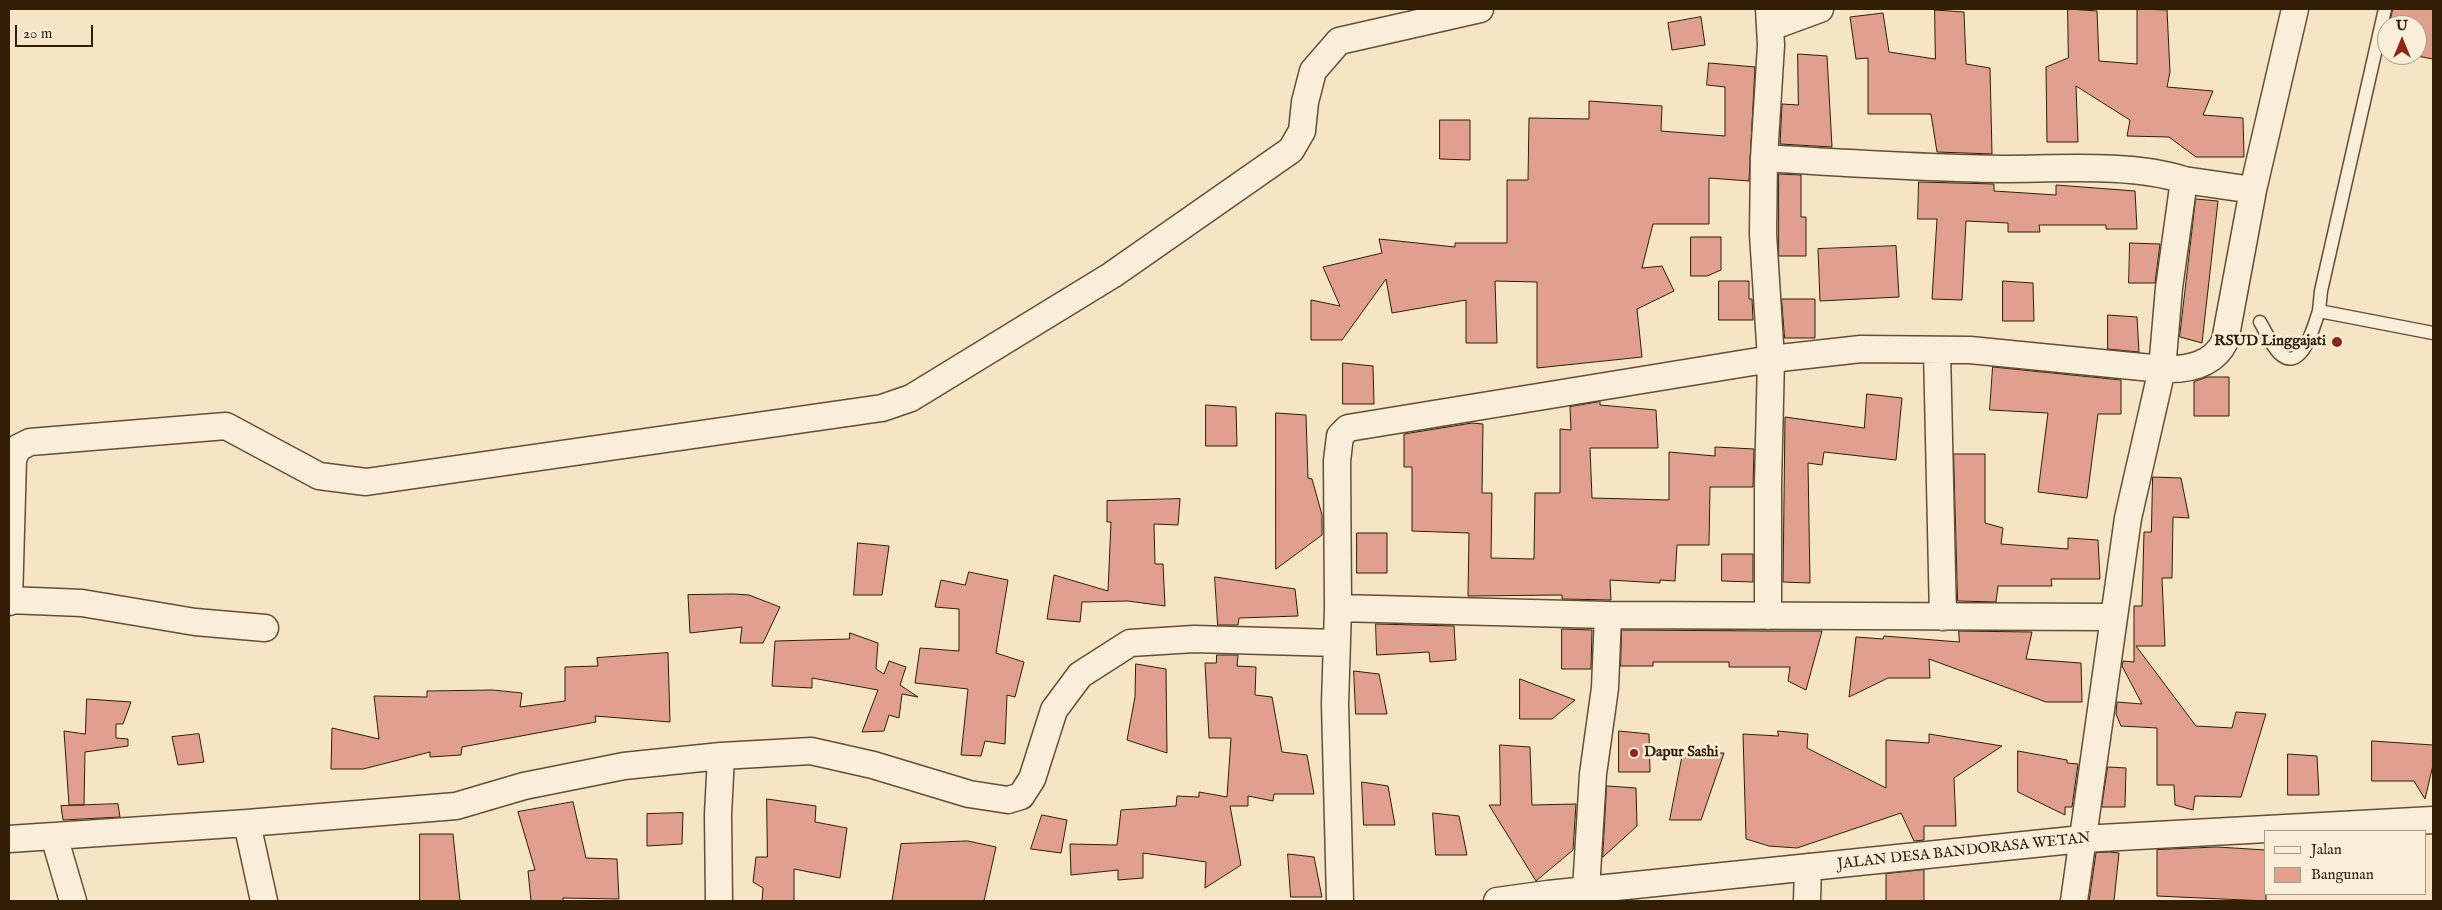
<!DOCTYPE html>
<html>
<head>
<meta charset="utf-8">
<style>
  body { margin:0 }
  #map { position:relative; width:2442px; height:910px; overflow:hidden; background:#f5e5c4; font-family:"IM FELL English",serif }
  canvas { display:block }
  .frame { position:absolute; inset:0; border:10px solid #311e04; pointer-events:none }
  .legend { position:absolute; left:2264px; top:830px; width:162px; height:65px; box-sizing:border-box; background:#f8eed9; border:1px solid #a89b84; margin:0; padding:6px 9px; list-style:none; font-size:15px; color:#311e04 }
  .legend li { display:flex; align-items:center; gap:10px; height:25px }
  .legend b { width:25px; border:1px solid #a89b84 }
  .north { position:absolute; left:2377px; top:15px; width:50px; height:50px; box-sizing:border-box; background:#f8eed9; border:1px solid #a89b84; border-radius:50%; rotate:0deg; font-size:14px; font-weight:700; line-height:20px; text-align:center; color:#311e04 }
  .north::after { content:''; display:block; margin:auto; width:18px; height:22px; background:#8f2418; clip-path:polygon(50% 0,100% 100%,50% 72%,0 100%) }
  .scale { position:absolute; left:15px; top:25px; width:78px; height:22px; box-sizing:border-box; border:2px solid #311e04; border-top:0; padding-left:6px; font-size:15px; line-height:18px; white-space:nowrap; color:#311e04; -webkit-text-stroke:4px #f8eed9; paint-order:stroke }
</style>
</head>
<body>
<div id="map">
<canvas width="2442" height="910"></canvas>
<div class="frame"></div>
<ul class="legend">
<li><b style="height:6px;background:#f8eed9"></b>Jalan</li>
<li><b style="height:14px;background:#e0a08d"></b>Bangunan</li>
</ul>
<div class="north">U</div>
<div class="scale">20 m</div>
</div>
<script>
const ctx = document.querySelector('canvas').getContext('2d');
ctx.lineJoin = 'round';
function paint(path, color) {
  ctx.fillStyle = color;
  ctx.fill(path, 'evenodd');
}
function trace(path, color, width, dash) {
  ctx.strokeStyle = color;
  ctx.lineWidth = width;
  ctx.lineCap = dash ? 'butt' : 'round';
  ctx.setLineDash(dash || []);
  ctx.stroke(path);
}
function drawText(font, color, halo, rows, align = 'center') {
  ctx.font = font + ' "IM FELL English",serif';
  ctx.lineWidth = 5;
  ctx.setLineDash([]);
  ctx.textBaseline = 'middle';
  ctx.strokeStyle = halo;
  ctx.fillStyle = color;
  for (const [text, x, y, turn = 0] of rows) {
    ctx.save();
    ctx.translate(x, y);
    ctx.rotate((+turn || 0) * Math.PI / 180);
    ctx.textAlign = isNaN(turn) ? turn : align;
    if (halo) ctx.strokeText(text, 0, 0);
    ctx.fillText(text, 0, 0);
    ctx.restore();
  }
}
const building = new Path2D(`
  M 2068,9 L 2097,11 L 2099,61 L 2137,64 L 2137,9 L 2167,10 L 2170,72 L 2167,87 L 2213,91 L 2203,115 L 2243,118 L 2244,157 L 2196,157 L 2169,137 L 2127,136 L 2130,120 L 2076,86 L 2078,142 L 2047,142 L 2046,67 L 2068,58 Z
  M 2393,9 L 2433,9 L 2433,59 L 2412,55 L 2417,55 L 2417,25 L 2390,25 Z
  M 1935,10 L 1964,12 L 1966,64 L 1990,68 L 1992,154 L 1937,152 L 1931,114 L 1868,114 L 1868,58 L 1856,59 L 1850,17 L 1883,13 L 1889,52 L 1935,59 Z
  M 1701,17 L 1705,45 L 1672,50 L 1668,23 Z
  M 1798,54 L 1827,56 L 1832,147 L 1780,144 L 1782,104 L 1798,105 Z
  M 1709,63 L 1755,67 L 1749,181 L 1709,178 L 1709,224 L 1653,224 L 1642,268 L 1662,266 L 1674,291 L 1637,309 L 1642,357 L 1537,368 L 1537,282 L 1495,281 L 1497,343 L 1466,343 L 1466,300 L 1392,313 L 1386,279 L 1342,340 L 1311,340 L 1311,300 L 1340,306 L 1323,267 L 1382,253 L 1379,239 L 1455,247 L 1455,243 L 1507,243 L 1507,180 L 1528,180 L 1529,118 L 1589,119 L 1589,101 L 1662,106 L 1661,131 L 1725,136 L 1725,87 L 1707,85 Z
  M 1440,120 L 1470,120 L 1470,160 L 1440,159 Z
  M 1779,174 L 1801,175 L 1801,217 L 1806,217 L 1806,256 L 1779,256 Z
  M 1919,182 L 1994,184 L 1994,191 L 2056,195 L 2056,185 L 2135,191 L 2137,229 L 2106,229 L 2106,225 L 2039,225 L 2040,232 L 2008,232 L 2008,223 L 1966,221 L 1962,300 L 1932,299 L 1937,219 L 1918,219 Z
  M 2196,199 L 2218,201 L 2202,343 L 2180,337 Z
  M 1691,237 L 1721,237 L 1721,270 L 1707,276 L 1691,276 Z
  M 2130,243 L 2160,244 L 2155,283 L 2129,283 Z
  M 1896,246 L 1899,297 L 1820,301 L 1818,249 Z
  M 1719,281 L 1749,281 L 1749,299 L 1752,299 L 1753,320 L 1719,320 Z
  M 2003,281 L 2033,283 L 2034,321 L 2003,321 Z
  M 1782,299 L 1815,299 L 1815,338 L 1785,338 Z
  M 2108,315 L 2137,317 L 2139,352 L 2108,349 Z
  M 1343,363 L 1373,366 L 1374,404 L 1343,404 Z
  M 1993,367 L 2121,380 L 2121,414 L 2098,414 L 2087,498 L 2038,492 L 2048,413 L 1990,410 Z
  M 2208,377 L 2229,377 L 2229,416 L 2194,416 L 2194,382 Z
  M 1867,394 L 1902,398 L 1896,460 L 1824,452 L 1822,465 L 1808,463 L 1810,583 L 1783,582 L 1785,417 L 1864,428 Z
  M 1600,402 L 1600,405 L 1656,410 L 1658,448 L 1590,448 L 1592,498 L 1669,500 L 1669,452 L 1715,456 L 1715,447 L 1754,449 L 1753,487 L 1710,487 L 1709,545 L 1677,545 L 1675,581 L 1660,580 L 1660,583 L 1610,580 L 1611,600 L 1562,599 L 1562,595 L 1468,596 L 1469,533 L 1412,531 L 1412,467 L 1404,467 L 1404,434 L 1472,423 L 1483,424 L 1482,493 L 1492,493 L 1491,558 L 1534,559 L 1535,493 L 1560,493 L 1560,429 L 1571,430 L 1570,407 Z
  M 1206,405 L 1236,407 L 1237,446 L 1206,446 Z
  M 1276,413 L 1306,415 L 1308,478 L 1312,479 L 1322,515 L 1322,535 L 1276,569 Z
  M 1954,454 L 1985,454 L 1985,523 L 2003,528 L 2001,544 L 2068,549 L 2068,538 L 2098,540 L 2100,579 L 2051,579 L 2052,586 L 1998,586 L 1996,602 L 1958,601 Z
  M 2153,477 L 2181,478 L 2189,518 L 2173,517 L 2172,578 L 2162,578 L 2165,646 L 2136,646 L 2196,726 L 2232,728 L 2236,712 L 2266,714 L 2241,797 L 2195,796 L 2193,810 L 2175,805 L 2174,785 L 2157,785 L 2157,728 L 2121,726 L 2116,714 L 2117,702 L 2142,704 L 2122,666 L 2123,661 L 2134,662 L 2134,606 L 2142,606 L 2144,532 L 2151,532 Z
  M 1180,499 L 1178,525 L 1154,524 L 1155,564 L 1163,564 L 1165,606 L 1128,601 L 1082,602 L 1080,622 L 1047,619 L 1054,575 L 1108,591 L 1111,522 L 1107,522 L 1107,501 Z
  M 1357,533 L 1387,533 L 1387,573 L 1357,573 Z
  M 858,543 L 889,546 L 882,595 L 854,595 Z
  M 1722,554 L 1753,554 L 1753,582 L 1722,581 Z
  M 969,572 L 1008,580 L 996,653 L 1024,662 L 1015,697 L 1007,695 L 1005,744 L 985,741 L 981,756 L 961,755 L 968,689 L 915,683 L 920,648 L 959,651 L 959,609 L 935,607 L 941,580 L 965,585 Z
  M 1215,577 L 1295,589 L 1298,616 L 1239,618 L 1238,625 L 1218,625 Z
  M 734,594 L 749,595 L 780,607 L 763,643 L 740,643 L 742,627 L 690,633 L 688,595 Z
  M 1376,624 L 1454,626 L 1456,660 L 1430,662 L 1429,652 L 1377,655 Z
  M 1562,629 L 1592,630 L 1591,669 L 1562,669 Z
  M 1622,630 L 1768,631 L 1822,631 L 1806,690 L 1788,681 L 1790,667 L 1729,667 L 1729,662 L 1653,662 L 1653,666 L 1621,666 Z
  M 1959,631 L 2032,632 L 2026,659 L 2081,663 L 2082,702 L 2046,702 L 1929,659 L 1930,678 L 1888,678 L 1849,697 L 1856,637 L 1883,639 L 1884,636 L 1959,642 Z
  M 850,633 L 878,643 L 876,669 L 884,674 L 889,661 L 906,667 L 900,685 L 918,697 L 902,694 L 899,718 L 889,715 L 884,731 L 862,732 L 878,690 L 812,678 L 812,688 L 772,686 L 775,641 L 849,639 Z
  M 668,653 L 670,722 L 595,716 L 596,722 L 462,747 L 461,755 L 430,757 L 430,752 L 363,769 L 331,769 L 332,728 L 379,739 L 374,696 L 427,697 L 427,691 L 493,690 L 522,693 L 520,707 L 565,701 L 565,667 L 598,666 L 597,658 Z
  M 1217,655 L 1238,655 L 1237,666 L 1256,667 L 1255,695 L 1272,697 L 1282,752 L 1307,755 L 1314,794 L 1274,794 L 1273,801 L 1248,796 L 1248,806 L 1230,806 L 1241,865 L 1205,888 L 1206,862 L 1143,853 L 1143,878 L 1118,880 L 1118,870 L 1071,875 L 1070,844 L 1117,845 L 1121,810 L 1176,806 L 1177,796 L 1199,797 L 1199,792 L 1227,797 L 1231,738 L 1209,738 L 1205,663 L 1216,663 Z
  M 1136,664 L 1166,669 L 1167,753 L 1127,740 L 1135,697 Z
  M 1354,671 L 1379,674 L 1387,714 L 1356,714 Z
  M 1520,679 L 1575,700 L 1552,719 L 1520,719 Z
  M 87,699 L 131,702 L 123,724 L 116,724 L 116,738 L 128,739 L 128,746 L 85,752 L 84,805 L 69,805 L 64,731 L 85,734 Z
  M 1619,731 L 1649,734 L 1650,772 L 1619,772 Z
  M 1778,731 L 1808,734 L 1807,748 L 1886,788 L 1886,740 L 1929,743 L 1929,734 L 2002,746 L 1954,778 L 1956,826 L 1924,826 L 1924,840 L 1914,841 L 1901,813 L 1797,848 L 1769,846 L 1746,839 L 1743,734 L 1778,736 Z
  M 199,734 L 204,762 L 178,765 L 172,737 Z
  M 2372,741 L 2433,745 L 2433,765 L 2425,799 L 2414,781 L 2372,781 Z
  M 1500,745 L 1530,747 L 1532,805 L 1576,804 L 1573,850 L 1536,881 L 1489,805 L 1500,805 Z
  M 2018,751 L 2067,760 L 2067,763 L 2078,764 L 2072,807 L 2065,807 L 2065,815 L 2018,792 Z
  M 1683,753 L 1724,753 L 1701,820 L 1670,820 Z
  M 2288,754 L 2317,756 L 2319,795 L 2288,795 Z
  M 2108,767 L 2126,768 L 2125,807 L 2102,807 Z
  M 1362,782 L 1388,786 L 1395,825 L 1364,825 Z
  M 1607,786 L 1636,788 L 1637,826 L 1603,857 Z
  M 767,799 L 816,806 L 815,822 L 847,828 L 840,878 L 794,869 L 794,901 L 762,901 L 763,888 L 753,882 L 756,857 L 767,857 Z
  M 573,802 L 586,858 L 617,859 L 619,899 L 563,898 L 563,901 L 531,901 L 528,871 L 535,870 L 518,812 Z
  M 118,804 L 120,817 L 63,820 L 61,806 Z
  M 683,813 L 682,844 L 647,846 L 647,814 Z
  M 1433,813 L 1459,816 L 1467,855 L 1436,855 Z
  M 1042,815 L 1067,820 L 1061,853 L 1031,849 Z
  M 420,834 L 453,834 L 460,901 L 420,901 Z
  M 968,841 L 996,847 L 984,901 L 892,901 L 901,844 Z
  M 2217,847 L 2266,850 L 2266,901 L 2157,896 L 2157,850 Z
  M 2110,852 L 2119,853 L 2114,901 L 2089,901 L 2096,853 Z
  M 1288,854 L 1314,857 L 1322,897 L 1291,897 Z
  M 1924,870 L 1924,901 L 1886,901 L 1886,874 Z`);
const lane = new Path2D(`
  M 2385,9 L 2321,291 L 2319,311 L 2433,333
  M 2260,322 C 2266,332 2271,345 2279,353 C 2302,375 2314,325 2319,311`);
const street = new Path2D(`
  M 1771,27 L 1820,9
  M 1764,158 C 1843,163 1923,168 2003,169 C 2059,169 2131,163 2184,180 L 2169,288 L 2162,369 L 2128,518 L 2074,901
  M 2184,180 L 2253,190
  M 1937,350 L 1943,617
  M 9,600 L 82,603 L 195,622 L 265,628
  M 9,602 L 13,459 L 18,448 L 30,442 L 226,426 L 319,476 L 366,482 L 882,408 L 911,398 L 1112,275 L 1291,150 L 1302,131 L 1305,102 L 1313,71 L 1339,41 L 1480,9
  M 1338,608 L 1337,461 L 1340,436 L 1348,428 L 1771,359 L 1861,349 L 1970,350 L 2162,369 C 2187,370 2213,366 2225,341 L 2253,190 L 2295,9
  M 1768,616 L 1768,484 L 1771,359 L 1763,234 L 1764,158 L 1771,45 L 1769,9
  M 9,839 L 54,836
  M 1586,890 L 1593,774 L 1605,688 L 1608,615 L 2113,617
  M 73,901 L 54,836 L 247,823
  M 264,901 L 247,823 L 456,806 L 524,786 L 624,766 L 721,756 L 811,751 L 873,765 L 969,794 L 1008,800 L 1021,796 L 1032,779 L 1054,710 L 1080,675 L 1130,643 L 1194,639 L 1337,643
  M 719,901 L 718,815 L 721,756
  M 1340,901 L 1335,704 L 1338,608 L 1608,615
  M 1497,901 L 1548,894 L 2082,839 L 2433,820
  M 1807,901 L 1808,867`);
const markers = [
  [2337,342,6,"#8f2418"],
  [1634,753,5,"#8f2418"]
];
const poiNames = [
  ["RSUD Linggajati",2326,342],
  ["Dapur Sashi",1644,753,"left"]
];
const streetNames = [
  ["JALAN DESA BANDORASA WETAN",1964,852,-6]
];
paint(building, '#e0a08d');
trace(building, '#311e04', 1);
trace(lane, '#625034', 15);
trace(street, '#625034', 29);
trace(lane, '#f8eed9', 12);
trace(street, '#f8eed9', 26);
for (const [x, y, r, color] of markers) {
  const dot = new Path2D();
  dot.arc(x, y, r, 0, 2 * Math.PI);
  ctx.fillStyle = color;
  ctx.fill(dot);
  trace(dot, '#f8eed9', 2);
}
drawText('bold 15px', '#311e04', '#f8eed9', poiNames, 'right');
drawText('15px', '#311e04', '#f8eed9', streetNames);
</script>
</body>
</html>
